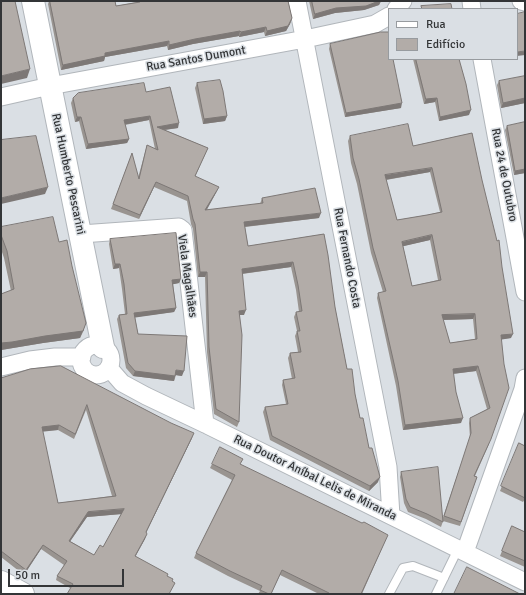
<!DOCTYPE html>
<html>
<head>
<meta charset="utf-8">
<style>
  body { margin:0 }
  #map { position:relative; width:526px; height:595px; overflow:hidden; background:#dadfe4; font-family:Signika,sans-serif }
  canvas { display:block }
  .frame { position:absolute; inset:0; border:2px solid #333537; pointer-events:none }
  .legend { position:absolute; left:388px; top:8px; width:130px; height:52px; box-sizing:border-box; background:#dadfe4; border:1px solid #979b9f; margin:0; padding:5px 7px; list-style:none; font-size:12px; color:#333537 }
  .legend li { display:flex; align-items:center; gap:8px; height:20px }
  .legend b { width:20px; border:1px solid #979b9f }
  .scale { position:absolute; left:8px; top:569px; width:116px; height:18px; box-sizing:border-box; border:2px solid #333537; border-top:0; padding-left:5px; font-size:12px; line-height:14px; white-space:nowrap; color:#333537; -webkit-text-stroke:3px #dadfe4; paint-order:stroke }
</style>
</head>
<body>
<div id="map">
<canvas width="526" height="595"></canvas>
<div class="frame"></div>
<ul class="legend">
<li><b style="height:5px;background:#fff"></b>Rua</li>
<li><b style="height:11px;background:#b2aca8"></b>Edifício</li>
</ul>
<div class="scale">50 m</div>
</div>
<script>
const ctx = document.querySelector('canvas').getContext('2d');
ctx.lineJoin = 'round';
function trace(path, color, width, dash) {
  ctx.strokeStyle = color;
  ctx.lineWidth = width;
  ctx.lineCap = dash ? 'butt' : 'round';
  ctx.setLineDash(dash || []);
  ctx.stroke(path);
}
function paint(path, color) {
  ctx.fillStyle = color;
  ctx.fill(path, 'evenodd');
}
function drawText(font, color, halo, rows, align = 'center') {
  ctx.font = font + ' Signika,sans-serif';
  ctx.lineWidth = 3;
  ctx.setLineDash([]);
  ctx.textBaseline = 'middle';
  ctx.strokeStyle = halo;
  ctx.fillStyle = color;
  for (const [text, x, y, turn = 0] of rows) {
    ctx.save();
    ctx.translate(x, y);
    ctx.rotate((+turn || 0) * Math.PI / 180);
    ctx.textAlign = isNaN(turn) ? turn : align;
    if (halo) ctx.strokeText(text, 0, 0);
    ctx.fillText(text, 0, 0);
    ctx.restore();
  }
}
const lane = new Path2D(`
  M 389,594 L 403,568 L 413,566 L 444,578
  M 436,594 L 458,549`);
const street = new Path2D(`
  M 297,1 L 388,467 L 391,516
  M 471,1 L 472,9
  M 521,1 L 525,2
  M 396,9 L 403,1
  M 482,59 L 525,292
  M 1,97 L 50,86 L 305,39 L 375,24 L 389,16
  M 81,234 L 179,227 L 183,230 L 205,424
  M81 360a15 15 0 1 1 30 0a15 15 0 1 1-30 0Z
  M 1,367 L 30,360 L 55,357 L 82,357
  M 109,368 L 122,383 L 146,396 L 205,424 L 525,582
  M 465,552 L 523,389 L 525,378`);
const secondary = new Path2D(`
  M 33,1 L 103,347
  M 1,582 L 23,594`);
const wall = new Path2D(`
  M 49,1 L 115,1 L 116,6 L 137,2 L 137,1 L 288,1 L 292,18 L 290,24 L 286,31 L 265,36 L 264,32 L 239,37 L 239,36 L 193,44 L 168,50 L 167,46 L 105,57 L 104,61 L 61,70 L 48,4 Z
  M 309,1 L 381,1 L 379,5 L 364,10 L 335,13 L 313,19 Z
  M 330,44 L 389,59 L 401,108 L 345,117 L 329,49 Z
  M 413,59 L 459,59 L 469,115 L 439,121 L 435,102 L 424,104 Z
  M 525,76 L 525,103 L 501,108 L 497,85 L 499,81 Z
  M 197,83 L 227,116 L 225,121 L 203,124 L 195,88 Z
  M 146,92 L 178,128 L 165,130 L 208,148 L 195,177 L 217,191 L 206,210 L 260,204 L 262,198 L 319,218 L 245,227 L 248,246 L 324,234 L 335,307 L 347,369 L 355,394 L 360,418 L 369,448 L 378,482 L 369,491 L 270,440 L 263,412 L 265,407 L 286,404 L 282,385 L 283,380 L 292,379 L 288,358 L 290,353 L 298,352 L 295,336 L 297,331 L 294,317 L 296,312 L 299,312 L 296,290 L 291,267 L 242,274 L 244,315 L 240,315 L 239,422 L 237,427 L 214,414 L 207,352 L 205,277 L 198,277 L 193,229 L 191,224 L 187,201 L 154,187 L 139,219 L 111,209 L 132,153 L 138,178 L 147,145 L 155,149 L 149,120 L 125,125 L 129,139 L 127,143 L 86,149 L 79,121 L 75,122 L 71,103 L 73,98 Z
  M 525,122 L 525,173 L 514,175 L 505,130 L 507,126 Z
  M 472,133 L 511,338 L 501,339 L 489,444 L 475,476 L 477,477 L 460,526 L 443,521 L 441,527 L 426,519 L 408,512 L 404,503 L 400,477 L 401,472 L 442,520 L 470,438 L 469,423 L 470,418 L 487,409 L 476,371 L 453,374 L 461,423 L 403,430 L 396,386 L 377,298 L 378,293 L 383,292 L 371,253 L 357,184 L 351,163 L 348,141 L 350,136 L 413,146 ZM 430,172 L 440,212 L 427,215 L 397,220 L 386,180 ZM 430,240 L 438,280 L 412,286 L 403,246 ZM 473,319 L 475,339 L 450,343 L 443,320 Z
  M 1,227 L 59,242 L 84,330 L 80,338 L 43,343 L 1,350 L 1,294 L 11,291 L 4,258 L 1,249 Z
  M 110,239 L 181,279 L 179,283 L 173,284 L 176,308 L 174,312 L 135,317 L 138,334 L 182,376 L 176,375 L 174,381 L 133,376 L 126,368 L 117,319 L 119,315 L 125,314 L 122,289 L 119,268 L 113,269 L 109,244 Z
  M 1,378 L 192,438 L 146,533 L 145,539 L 135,556 L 167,576 L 172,581 L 173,587 L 70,588 L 56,580 L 57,576 L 64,565 L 41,549 L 24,575 L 1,557 ZM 86,410 L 112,496 L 58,503 L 42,431 L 58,430 L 74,439 ZM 121,514 L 103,547 L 94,555 L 70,541 L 87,517 Z
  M 519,443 L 525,446 L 525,499 L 523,502 L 500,491 Z
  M 212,464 L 386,539 L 362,594 L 319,594 L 280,575 L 271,594 L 258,594 L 260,591 L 228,576 L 194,558 L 196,553 L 232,480 L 210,468 Z
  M 512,526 L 525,532 L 525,567 L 500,556 Z`);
const shadedWall = new Path2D(`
  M 381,1 L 379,5 L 364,10 L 335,13 L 313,19 L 315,14 L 336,8 Z
  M 292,18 L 290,24 L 286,31 L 265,36 L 267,31 Z
  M 266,27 L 264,32 L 239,37 L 241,32 Z
  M 240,31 L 239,36 L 193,44 L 168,50 L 169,45 L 195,39 Z
  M 169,41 L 167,46 L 105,57 L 104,61 L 61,70 L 63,65 L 105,53 Z
  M 525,51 L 525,55 L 517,56 L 517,52 Z
  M 30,69 L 27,78 L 1,84 L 1,76 Z
  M 437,98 L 435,102 L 424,104 L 426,99 Z
  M 525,98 L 525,103 L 501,108 L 503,103 Z
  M 402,103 L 401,108 L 345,117 L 346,113 Z
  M 471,110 L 469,115 L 439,121 L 440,117 Z
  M 150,116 L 149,120 L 122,125 L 124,120 Z
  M 227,116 L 225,121 L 203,124 L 204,119 Z
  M 77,117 L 81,117 L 79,121 L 75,122 Z
  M 179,123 L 178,128 L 155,131 L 157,127 Z
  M 129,139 L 127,143 L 86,149 L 88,144 Z
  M 432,168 L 430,172 L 384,180 L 385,175 Z
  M 525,169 L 525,173 L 514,175 L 515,171 Z
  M 156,182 L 154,187 L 139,219 L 140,215 Z
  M 48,187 L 45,194 L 1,204 L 1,198 Z
  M 219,187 L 217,191 L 204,215 L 205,210 Z
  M 321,213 L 319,218 L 242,227 L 244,222 Z
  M 432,235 L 430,240 L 400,247 L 402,242 Z
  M 293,262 L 291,267 L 240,274 L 242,269 Z
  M 115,264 L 120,264 L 119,268 L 113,269 Z
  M 200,272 L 207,272 L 205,277 L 198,277 Z
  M 181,279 L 179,283 L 170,285 L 172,280 Z
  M 176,308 L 174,312 L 132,318 L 134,313 Z
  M 246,310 L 244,315 L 238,315 L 239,311 Z
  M 475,314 L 473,319 L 440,320 L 442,315 Z
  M 86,323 L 80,338 L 43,343 L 1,350 L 1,343 Z
  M 513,334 L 511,338 L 499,340 L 501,335 Z
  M 478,366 L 476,371 L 451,374 L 453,369 Z
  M 176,370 L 184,371 L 182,376 L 175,375 Z
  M 135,371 L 175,376 L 174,381 L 133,376 Z
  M 463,418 L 461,423 L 403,430 L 405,425 Z
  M 59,425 L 58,430 L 40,432 L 42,427 Z
  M 194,433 L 192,438 L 144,537 L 146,532 Z
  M 380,477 L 378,482 L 369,491 L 370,486 Z
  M 124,509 L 122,514 L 87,517 L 67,546 L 69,541 L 88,512 Z
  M 147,534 L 145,539 L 133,561 L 135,556 Z
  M 43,545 L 41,549 L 24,575 L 26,570 Z`);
const building = new Path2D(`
  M 1,1 L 15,1 L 30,69 L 1,76 Z
  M 50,1 L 115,1 L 116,6 L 140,2 L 139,1 L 288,1 L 292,18 L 288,26 L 267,31 L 266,27 L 241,32 L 240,31 L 195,39 L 169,45 L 169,41 L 105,53 L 105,56 L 63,65 Z
  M 312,1 L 379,1 L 366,6 L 336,8 L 315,14 Z
  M 451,4 L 452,9 L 422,9 L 421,6 Z
  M 525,12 L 525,51 L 517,52 L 517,14 Z
  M 381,32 L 389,32 L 389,59 L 393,59 L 402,103 L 346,113 L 330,44 Z
  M 416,59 L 459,59 L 466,84 L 471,110 L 440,117 L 437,98 L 426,99 Z
  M 525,76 L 525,98 L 503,103 L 499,81 Z
  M 220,80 L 223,91 L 227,116 L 204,119 L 197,83 Z
  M 144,83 L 146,92 L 170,87 L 179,123 L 157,127 L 208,148 L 195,176 L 219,187 L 205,210 L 263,203 L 262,198 L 315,188 L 321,213 L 244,222 L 248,246 L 324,234 L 328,255 L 335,307 L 347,369 L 352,369 L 355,394 L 360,418 L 363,418 L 369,448 L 372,448 L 380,477 L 370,486 L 272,436 L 265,407 L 288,404 L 283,380 L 295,378 L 290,353 L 301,352 L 297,331 L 300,331 L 296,312 L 302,311 L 298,285 L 293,262 L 242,269 L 246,310 L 239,311 L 242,335 L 239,422 L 216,409 L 209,347 L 207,272 L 200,272 L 195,224 L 193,219 L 188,196 L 156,182 L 140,215 L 113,204 L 132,153 L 139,179 L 147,145 L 158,150 L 150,116 L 124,120 L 129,139 L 88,144 L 81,117 L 77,117 L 73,98 L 78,93 Z
  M 525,122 L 525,169 L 515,171 L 507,126 Z
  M 408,124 L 413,146 L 472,133 L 482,180 L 497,241 L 499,240 L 502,267 L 513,334 L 501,335 L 504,364 L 509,388 L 491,439 L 474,476 L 477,477 L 461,522 L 444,516 L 471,433 L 470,418 L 490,408 L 478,366 L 453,369 L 456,392 L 463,418 L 405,425 L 398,381 L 378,293 L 386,291 L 373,248 L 359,179 L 353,158 L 350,136 ZM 432,168 L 442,212 L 427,215 L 397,220 L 385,175 ZM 432,235 L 441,280 L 412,286 L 402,242 ZM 475,314 L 477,339 L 450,343 L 442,315 Z
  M 36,136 L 48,187 L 1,198 L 1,140 Z
  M 53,217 L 59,242 L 67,240 L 72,266 L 86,323 L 83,331 L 45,336 L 12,342 L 1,343 L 1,294 L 14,289 L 7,251 L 1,235 L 1,227 Z
  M 176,233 L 181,279 L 172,280 L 176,308 L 134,313 L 138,334 L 187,336 L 184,371 L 176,370 L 175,376 L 135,371 L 128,363 L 119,315 L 127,314 L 124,284 L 120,264 L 115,264 L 110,239 Z
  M 61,366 L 171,423 L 194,433 L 146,532 L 147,534 L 135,556 L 168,574 L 167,576 L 173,579 L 172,581 L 175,583 L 169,594 L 67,594 L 73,584 L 57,576 L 67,561 L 43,545 L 26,570 L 1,551 L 1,378 L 30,369 ZM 87,405 L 116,496 L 58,503 L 42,427 L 59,425 L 75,434 ZM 124,509 L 103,547 L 100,545 L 94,555 L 69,541 L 88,512 Z
  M 519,443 L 525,446 L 525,498 L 501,486 Z
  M 220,447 L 243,459 L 240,464 L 362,523 L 364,522 L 388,535 L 361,594 L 329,594 L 329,593 L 282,570 L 271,594 L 269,594 L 260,590 L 262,586 L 230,571 L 196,553 L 235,475 L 212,464 Z
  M 438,467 L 443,522 L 427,514 L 410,507 L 406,499 L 401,472 Z
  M 512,526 L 525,532 L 525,561 L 502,551 Z
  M 467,567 L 520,594 L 454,594 Z`);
const streetNames = [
  ["Rua Santos Dumont",196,59,-10],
  ["Rua Humberto Pescarini",68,174,78],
  ["Rua 24 de Outubro",504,175,79],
  ["Rua Fernando Costa",347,258,79],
  ["Viela Magalhães",187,276,82],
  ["Rua Doutor Aníbal Lelis de Miranda",315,478,26]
];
trace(lane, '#b1b6bb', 10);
trace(street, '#b1b6bb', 19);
trace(secondary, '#b1b6bb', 24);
trace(lane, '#fff', 8);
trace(street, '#fff', 17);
trace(secondary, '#fff', 22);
paint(wall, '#999490');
paint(shadedWall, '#7d7876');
paint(building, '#b2aca8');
trace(building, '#7d7876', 1);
drawText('12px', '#333537', '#dadfe4', streetNames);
</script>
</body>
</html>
